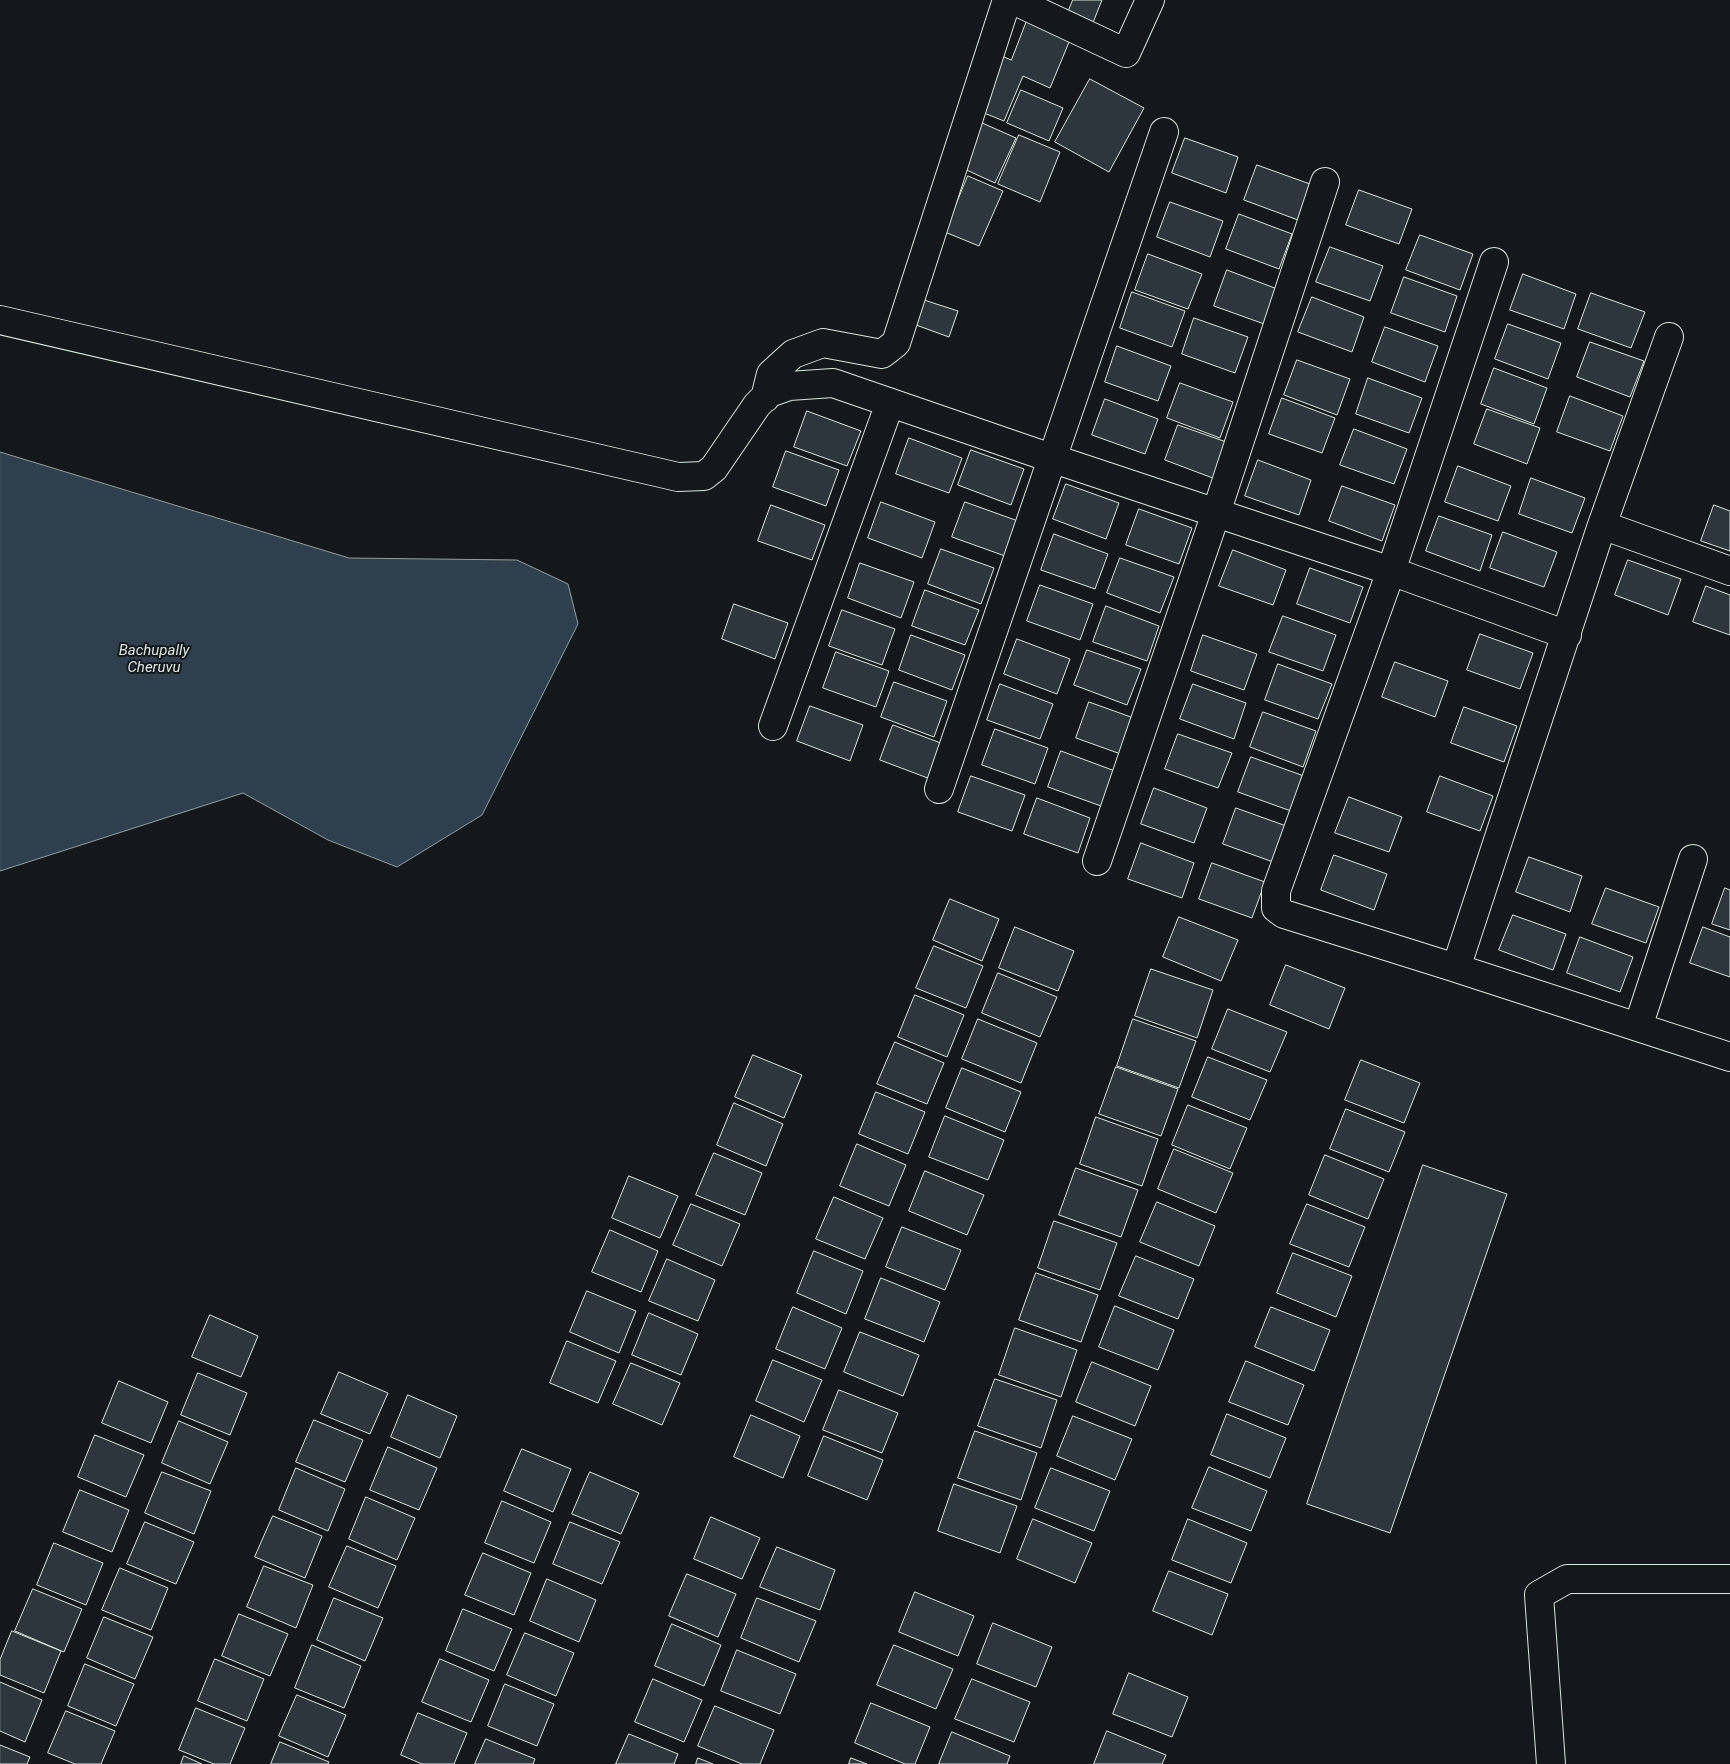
<!DOCTYPE html>
<html>
<head>
<meta charset="utf-8">
<style>
  body { margin:0 }
  canvas { display:block; background:#14181c }
</style>
</head>
<body>
<canvas width="1730" height="1764"></canvas>
<script>
const ctx = document.querySelector('canvas').getContext('2d');
ctx.lineJoin = 'round';
function paint(path, color) {
  ctx.fillStyle = color;
  ctx.fill(path, 'evenodd');
}
function trace(path, color, width, dash) {
  ctx.strokeStyle = color;
  ctx.lineWidth = width;
  ctx.lineCap = dash ? 'butt' : 'round';
  ctx.setLineDash(dash || []);
  ctx.stroke(path);
}
function drawText(font, color, halo, rows, align = 'center') {
  ctx.font = font + ' Roboto,sans-serif';
  ctx.lineWidth = 4;
  ctx.setLineDash([]);
  ctx.textBaseline = 'middle';
  ctx.strokeStyle = halo;
  ctx.fillStyle = color;
  for (const [text, x, y, turn = 0] of rows) {
    ctx.save();
    ctx.translate(x, y);
    ctx.rotate((+turn || 0) * Math.PI / 180);
    ctx.textAlign = isNaN(turn) ? turn : align;
    if (halo) ctx.strokeText(text, 0, 0);
    ctx.fillText(text, 0, 0);
    ctx.restore();
  }
}
const water = new Path2D(`
  M 0,452 L 349,558 L 517,560 L 568,584 L 578,624 L 482,815 L 397,867 L 328,840 L 243,793 L 0,871 Z`);
const building = new Path2D(`
  M 1073,0 L 1102,0 L 1090,30 L 1065,20 Z
  M 1028,18 L 1072,35 L 1050,88 L 1023,76 L 1004,121 L 979,111 L 1002,56 L 1011,60 Z
  M 1090,79 L 1144,108 L 1109,172 L 1055,142 Z
  M 1021,90 L 1063,108 L 1049,141 L 1007,123 Z
  M 980,122 L 1016,138 L 995,183 L 960,167 Z
  M 1019,135 L 1060,152 L 1040,202 L 998,184 Z
  M 1185,138 L 1238,157 L 1226,193 L 1172,173 Z
  M 1257,165 L 1310,184 L 1298,220 L 1244,200 Z
  M 968,176 L 1003,191 L 979,246 L 945,232 Z
  M 1359,190 L 1412,209 L 1399,244 L 1346,225 Z
  M 1170,202 L 1223,221 L 1210,257 L 1157,237 Z
  M 1239,214 L 1292,234 L 1279,269 L 1226,249 Z
  M 1420,235 L 1473,254 L 1460,290 L 1406,270 Z
  M 1330,247 L 1383,266 L 1370,301 L 1316,282 Z
  M 1148,254 L 1202,274 L 1188,309 L 1135,290 Z
  M 1227,270 L 1280,290 L 1267,325 L 1214,306 Z
  M 1523,274 L 1576,294 L 1564,329 L 1510,310 Z
  M 1404,277 L 1457,296 L 1445,332 L 1391,313 Z
  M 1132,292 L 1185,311 L 1172,347 L 1120,328 Z
  M 1591,293 L 1645,312 L 1631,348 L 1578,329 Z
  M 1312,297 L 1364,317 L 1352,352 L 1298,332 Z
  M 924,300 L 958,311 L 949,337 L 916,325 Z
  M 1194,318 L 1248,337 L 1235,373 L 1182,354 Z
  M 1508,324 L 1561,343 L 1548,379 L 1495,359 Z
  M 1385,327 L 1438,346 L 1425,382 L 1372,362 Z
  M 1590,342 L 1644,361 L 1630,397 L 1577,377 Z
  M 1117,346 L 1171,366 L 1158,401 L 1105,382 Z
  M 1297,360 L 1350,379 L 1337,415 L 1284,395 Z
  M 1494,368 L 1547,388 L 1534,424 L 1481,404 Z
  M 1368,378 L 1422,398 L 1409,433 L 1356,414 Z
  M 1180,383 L 1233,402 L 1220,438 L 1167,418 Z
  M 1570,396 L 1623,416 L 1610,451 L 1557,432 Z
  M 1282,398 L 1335,418 L 1322,453 L 1269,434 Z
  M 1105,399 L 1158,419 L 1145,454 L 1092,435 Z
  M 1487,409 L 1540,428 L 1527,464 L 1474,444 Z
  M 807,411 L 861,431 L 847,466 L 794,447 Z
  M 1178,425 L 1232,444 L 1218,480 L 1165,460 Z
  M 1354,429 L 1407,449 L 1394,484 L 1340,465 Z
  M 909,438 L 962,458 L 949,493 L 896,474 Z
  M 971,450 L 1024,469 L 1011,505 L 958,485 Z
  M 786,451 L 839,470 L 826,506 L 773,487 Z
  M 1258,460 L 1311,480 L 1299,515 L 1245,496 Z
  M 1458,466 L 1511,486 L 1498,521 L 1445,502 Z
  M 1531,478 L 1585,498 L 1572,533 L 1519,514 Z
  M 1066,484 L 1119,503 L 1106,539 L 1053,519 Z
  M 1342,486 L 1395,505 L 1382,541 L 1329,521 Z
  M 881,502 L 935,522 L 922,558 L 868,538 Z
  M 965,502 L 1018,521 L 1005,556 L 952,537 Z
  M 771,505 L 825,525 L 812,560 L 758,541 Z
  M 1714,505 L 1730,511 L 1730,551 L 1701,541 Z
  M 1139,509 L 1192,528 L 1179,564 L 1126,545 Z
  M 1439,516 L 1492,535 L 1480,571 L 1426,551 Z
  M 1503,532 L 1557,552 L 1544,587 L 1490,568 Z
  M 1054,534 L 1108,554 L 1095,589 L 1041,570 Z
  M 941,549 L 994,568 L 981,604 L 928,584 Z
  M 1233,550 L 1286,570 L 1273,605 L 1219,586 Z
  M 1120,558 L 1174,577 L 1160,613 L 1107,593 Z
  M 1628,560 L 1681,579 L 1668,615 L 1615,595 Z
  M 860,563 L 914,582 L 901,618 L 848,598 Z
  M 1310,568 L 1363,587 L 1350,623 L 1297,604 Z
  M 1040,585 L 1093,604 L 1080,640 L 1027,621 Z
  M 1706,586 L 1730,595 L 1730,635 L 1693,622 Z
  M 925,590 L 979,610 L 965,645 L 912,626 Z
  M 734,604 L 788,623 L 775,659 L 722,639 Z
  M 1106,606 L 1159,626 L 1147,661 L 1093,642 Z
  M 842,610 L 895,629 L 882,665 L 829,646 Z
  M 1283,616 L 1336,635 L 1323,671 L 1269,652 Z
  M 1480,634 L 1533,653 L 1520,689 L 1467,670 Z
  M 911,635 L 965,655 L 952,690 L 899,670 Z
  M 1203,635 L 1257,654 L 1244,690 L 1191,671 Z
  M 1017,639 L 1070,659 L 1057,694 L 1004,674 Z
  M 1087,650 L 1141,669 L 1127,705 L 1074,685 Z
  M 836,652 L 889,671 L 876,707 L 823,688 Z
  M 1395,662 L 1448,681 L 1435,717 L 1382,697 Z
  M 1278,664 L 1332,684 L 1318,719 L 1265,700 Z
  M 894,682 L 947,701 L 934,737 L 881,717 Z
  M 1000,684 L 1053,704 L 1040,739 L 987,720 Z
  M 1193,684 L 1246,703 L 1234,739 L 1180,719 Z
  M 1089,702 L 1142,721 L 1129,757 L 1076,738 Z
  M 810,706 L 863,725 L 850,761 L 797,741 Z
  M 1464,707 L 1517,726 L 1504,762 L 1451,743 Z
  M 1263,712 L 1316,731 L 1303,767 L 1250,747 Z
  M 893,725 L 946,745 L 933,780 L 880,760 Z
  M 995,729 L 1048,748 L 1035,784 L 982,765 Z
  M 1178,734 L 1232,753 L 1218,788 L 1165,769 Z
  M 1061,751 L 1115,771 L 1101,806 L 1048,787 Z
  M 1251,757 L 1304,776 L 1291,811 L 1238,792 Z
  M 971,776 L 1025,795 L 1012,831 L 958,812 Z
  M 1440,776 L 1493,796 L 1480,831 L 1427,812 Z
  M 1154,788 L 1207,808 L 1194,843 L 1141,824 Z
  M 1349,797 L 1402,817 L 1389,852 L 1335,833 Z
  M 1037,798 L 1090,818 L 1078,853 L 1024,834 Z
  M 1236,808 L 1289,827 L 1276,863 L 1223,844 Z
  M 1141,843 L 1194,863 L 1182,898 L 1128,879 Z
  M 1334,855 L 1387,874 L 1374,910 L 1321,890 Z
  M 1529,857 L 1582,876 L 1570,912 L 1516,892 Z
  M 1212,863 L 1265,882 L 1252,918 L 1199,899 Z
  M 1606,888 L 1659,907 L 1646,943 L 1592,924 Z
  M 1725,888 L 1730,890 L 1730,930 L 1712,924 Z
  M 950,899 L 999,919 L 982,961 L 933,940 Z
  M 1513,915 L 1566,934 L 1553,970 L 1499,950 Z
  M 1179,917 L 1238,940 L 1221,981 L 1163,957 Z
  M 1015,927 L 1074,951 L 1058,991 L 999,968 Z
  M 1703,927 L 1730,937 L 1730,977 L 1690,963 Z
  M 1580,937 L 1633,957 L 1620,992 L 1567,973 Z
  M 934,946 L 983,966 L 966,1008 L 916,988 Z
  M 1286,965 L 1345,988 L 1329,1029 L 1270,1005 Z
  M 1151,969 L 1213,990 L 1197,1038 L 1135,1016 Z
  M 998,973 L 1057,997 L 1040,1037 L 982,1013 Z
  M 915,995 L 964,1015 L 947,1057 L 898,1037 Z
  M 1228,1009 L 1287,1032 L 1270,1072 L 1212,1049 Z
  M 978,1019 L 1037,1043 L 1021,1083 L 962,1059 Z
  M 1133,1019 L 1196,1041 L 1179,1088 L 1117,1066 Z
  M 895,1042 L 944,1063 L 927,1104 L 877,1084 Z
  M 753,1055 L 802,1075 L 784,1118 L 735,1097 Z
  M 1208,1057 L 1267,1080 L 1250,1120 L 1192,1097 Z
  M 1361,1060 L 1420,1083 L 1404,1123 L 1345,1100 Z
  M 1116,1067 L 1178,1089 L 1161,1136 L 1099,1114 Z
  M 962,1068 L 1021,1092 L 1005,1132 L 946,1108 Z
  M 876,1092 L 925,1112 L 908,1154 L 859,1134 Z
  M 734,1103 L 783,1124 L 766,1166 L 717,1145 Z
  M 1188,1105 L 1247,1128 L 1230,1169 L 1172,1145 Z
  M 1346,1109 L 1405,1132 L 1389,1172 L 1330,1149 Z
  M 945,1116 L 1004,1140 L 988,1180 L 929,1157 Z
  M 1096,1117 L 1158,1139 L 1142,1186 L 1080,1164 Z
  M 857,1144 L 906,1165 L 889,1206 L 840,1186 Z
  M 1174,1149 L 1233,1173 L 1216,1213 L 1158,1189 Z
  M 714,1153 L 762,1173 L 745,1215 L 696,1195 Z
  M 1325,1155 L 1384,1179 L 1368,1219 L 1309,1195 Z
  M 1423,1165 L 1507,1194 L 1390,1533 L 1307,1504 Z
  M 1076,1168 L 1138,1190 L 1121,1237 L 1059,1215 Z
  M 925,1171 L 984,1195 L 967,1235 L 909,1211 Z
  M 629,1176 L 678,1196 L 660,1238 L 612,1218 Z
  M 834,1197 L 883,1218 L 865,1259 L 816,1239 Z
  M 1157,1202 L 1215,1226 L 1199,1266 L 1140,1242 Z
  M 691,1204 L 740,1224 L 722,1266 L 673,1245 Z
  M 1307,1204 L 1365,1227 L 1349,1267 L 1290,1244 Z
  M 1054,1221 L 1117,1243 L 1100,1290 L 1038,1268 Z
  M 902,1227 L 961,1250 L 945,1290 L 886,1267 Z
  M 610,1230 L 658,1251 L 641,1292 L 592,1272 Z
  M 814,1251 L 863,1271 L 846,1314 L 797,1293 Z
  M 1293,1253 L 1352,1276 L 1336,1317 L 1277,1293 Z
  M 1136,1256 L 1194,1279 L 1178,1319 L 1119,1296 Z
  M 667,1259 L 715,1280 L 698,1321 L 649,1301 Z
  M 1036,1273 L 1098,1295 L 1081,1342 L 1019,1320 Z
  M 881,1278 L 940,1302 L 924,1342 L 865,1319 Z
  M 587,1291 L 636,1311 L 619,1353 L 570,1332 Z
  M 1115,1306 L 1174,1330 L 1158,1370 L 1099,1347 Z
  M 793,1307 L 842,1328 L 825,1369 L 776,1349 Z
  M 1271,1307 L 1330,1330 L 1314,1371 L 1255,1347 Z
  M 649,1313 L 698,1334 L 681,1375 L 632,1355 Z
  M 210,1315 L 258,1336 L 241,1377 L 192,1357 Z
  M 1015,1328 L 1077,1350 L 1061,1397 L 999,1375 Z
  M 860,1332 L 919,1355 L 903,1396 L 844,1372 Z
  M 567,1341 L 616,1361 L 598,1403 L 550,1383 Z
  M 773,1360 L 822,1380 L 804,1422 L 756,1401 Z
  M 1246,1361 L 1304,1385 L 1288,1425 L 1229,1402 Z
  M 1092,1362 L 1151,1386 L 1135,1426 L 1076,1402 Z
  M 631,1363 L 680,1383 L 662,1425 L 613,1404 Z
  M 339,1372 L 388,1393 L 370,1434 L 321,1414 Z
  M 198,1373 L 247,1393 L 230,1435 L 181,1415 Z
  M 995,1379 L 1057,1400 L 1041,1448 L 978,1426 Z
  M 119,1381 L 168,1402 L 151,1443 L 102,1423 Z
  M 839,1390 L 898,1413 L 882,1453 L 823,1430 Z
  M 408,1395 L 457,1416 L 440,1458 L 391,1437 Z
  M 1227,1414 L 1286,1438 L 1270,1478 L 1211,1455 Z
  M 751,1415 L 800,1436 L 783,1478 L 734,1457 Z
  M 1073,1416 L 1132,1439 L 1115,1480 L 1057,1456 Z
  M 314,1420 L 363,1440 L 345,1482 L 296,1462 Z
  M 179,1421 L 228,1442 L 210,1484 L 162,1463 Z
  M 975,1431 L 1037,1453 L 1021,1500 L 958,1478 Z
  M 95,1435 L 144,1455 L 126,1497 L 78,1477 Z
  M 824,1436 L 883,1460 L 867,1500 L 808,1476 Z
  M 388,1447 L 437,1468 L 419,1510 L 370,1490 Z
  M 522,1449 L 571,1469 L 553,1512 L 504,1491 Z
  M 1209,1467 L 1267,1491 L 1251,1531 L 1192,1508 Z
  M 296,1468 L 345,1489 L 328,1531 L 279,1510 Z
  M 1051,1468 L 1110,1491 L 1094,1531 L 1035,1508 Z
  M 162,1472 L 211,1491 L 194,1534 L 145,1513 Z
  M 590,1472 L 639,1493 L 621,1534 L 572,1514 Z
  M 954,1484 L 1017,1506 L 1000,1553 L 938,1531 Z
  M 80,1490 L 129,1510 L 112,1552 L 63,1532 Z
  M 366,1497 L 415,1518 L 397,1560 L 349,1539 Z
  M 502,1501 L 551,1522 L 534,1563 L 485,1543 Z
  M 273,1516 L 322,1536 L 305,1578 L 255,1557 Z
  M 711,1517 L 760,1538 L 742,1579 L 694,1559 Z
  M 1033,1519 L 1092,1543 L 1075,1583 L 1017,1559 Z
  M 1188,1519 L 1247,1543 L 1231,1583 L 1172,1560 Z
  M 145,1522 L 194,1542 L 176,1584 L 127,1564 Z
  M 570,1522 L 620,1542 L 602,1584 L 553,1564 Z
  M 54,1543 L 103,1563 L 86,1605 L 37,1585 Z
  M 347,1546 L 396,1566 L 378,1608 L 329,1587 Z
  M 777,1547 L 835,1570 L 820,1610 L 760,1587 Z
  M 483,1553 L 531,1573 L 514,1615 L 465,1595 Z
  M 264,1566 L 313,1585 L 296,1628 L 247,1607 Z
  M 120,1568 L 168,1588 L 151,1630 L 102,1610 Z
  M 1169,1571 L 1228,1594 L 1212,1635 L 1153,1611 Z
  M 687,1574 L 736,1594 L 718,1637 L 669,1616 Z
  M 547,1579 L 596,1600 L 579,1642 L 530,1621 Z
  M 33,1589 L 82,1609 L 64,1652 L 15,1631 Z
  M 915,1592 L 974,1616 L 958,1656 L 899,1632 Z
  M 334,1598 L 383,1618 L 365,1661 L 317,1640 Z
  M 757,1598 L 816,1621 L 799,1662 L 741,1638 Z
  M 463,1609 L 512,1629 L 494,1671 L 446,1651 Z
  M 239,1614 L 288,1634 L 270,1676 L 222,1656 Z
  M 104,1617 L 153,1637 L 135,1679 L 87,1658 Z
  M 993,1623 L 1052,1647 L 1036,1687 L 977,1664 Z
  M 672,1624 L 721,1645 L 704,1686 L 655,1666 Z
  M 12,1631 L 61,1651 L 44,1693 L 0,1675 L 0,1660 Z
  M 525,1633 L 574,1653 L 556,1696 L 507,1675 Z
  M 312,1645 L 361,1666 L 344,1708 L 295,1688 Z
  M 894,1645 L 953,1669 L 936,1709 L 877,1685 Z
  M 737,1650 L 796,1674 L 780,1714 L 721,1691 Z
  M 215,1659 L 264,1679 L 247,1721 L 198,1701 Z
  M 440,1659 L 489,1680 L 471,1722 L 422,1702 Z
  M 85,1664 L 134,1684 L 116,1726 L 68,1706 Z
  M 1129,1673 L 1188,1697 L 1172,1737 L 1113,1714 Z
  M 653,1679 L 702,1700 L 684,1742 L 635,1722 Z
  M 972,1679 L 1030,1702 L 1014,1742 L 955,1719 Z
  M 0,1682 L 42,1700 L 25,1742 L 0,1731 Z
  M 505,1684 L 554,1704 L 537,1746 L 488,1726 Z
  M 297,1695 L 346,1715 L 328,1757 L 279,1736 Z
  M 871,1703 L 930,1727 L 915,1764 L 905,1764 L 855,1743 Z
  M 715,1706 L 774,1730 L 760,1764 L 742,1764 L 698,1746 Z
  M 196,1708 L 245,1728 L 230,1764 L 214,1764 L 179,1750 Z
  M 66,1711 L 115,1731 L 101,1764 L 75,1764 L 48,1753 Z
  M 418,1713 L 467,1733 L 454,1764 L 422,1764 L 401,1755 Z
  M 1107,1731 L 1166,1755 L 1162,1764 L 1094,1764 Z
  M 952,1732 L 1010,1756 L 1007,1764 L 939,1764 Z
  M 629,1734 L 678,1754 L 674,1764 L 616,1764 Z
  M 486,1739 L 535,1759 L 533,1764 L 475,1764 Z
  M 280,1742 L 329,1762 L 328,1764 L 271,1764 Z
  M 0,1745 L 30,1757 L 27,1764 L 0,1764 Z
  M 184,1756 L 202,1764 L 181,1764 Z
  M 698,1758 L 713,1764 L 696,1764 Z
  M 851,1758 L 867,1764 L 849,1764 Z`);
const minor = new Path2D(`
  M 1013,0 L 1126,53 L 1150,0
  M 0,320 L 678,477 L 704,476 L 714,468 L 757,405 L 769,393 L 789,386 L 833,383 L 1051,458 L 1391,571 L 1567,635
  M 1669,337 L 1602,525 L 1456,968 L 1730,1057
  M 765,398 L 771,374 L 793,354 L 823,343 L 882,354 L 896,343 L 1007,0
  M 1602,525 L 1730,571
  M 773,726 L 890,403
  M 939,789 L 1164,132
  M 1097,861 L 1216,513 L 1325,182
  M 1456,968 L 1284,914 L 1276,908 L 1276,891 L 1391,571 L 1494,262
  M 1638,1027 L 1693,859
  M 1551,1764 L 1539,1595 L 1567,1579 L 1730,1579`);
const waterNames = [
  ["Bachupally",154,651],
  ["Cheruvu",154,668]
];
paint(water, '#2f3f4d');
trace(water, '#939e99', 1);
paint(building, '#2c363c');
trace(building, '#d8e6dc', 1);
trace(minor, '#d8e6dc', 30);
trace(minor, '#14181c', 28);
drawText('italic 15px', '#d8e6dc', '#14181c', waterNames);
</script>
</body>
</html>
